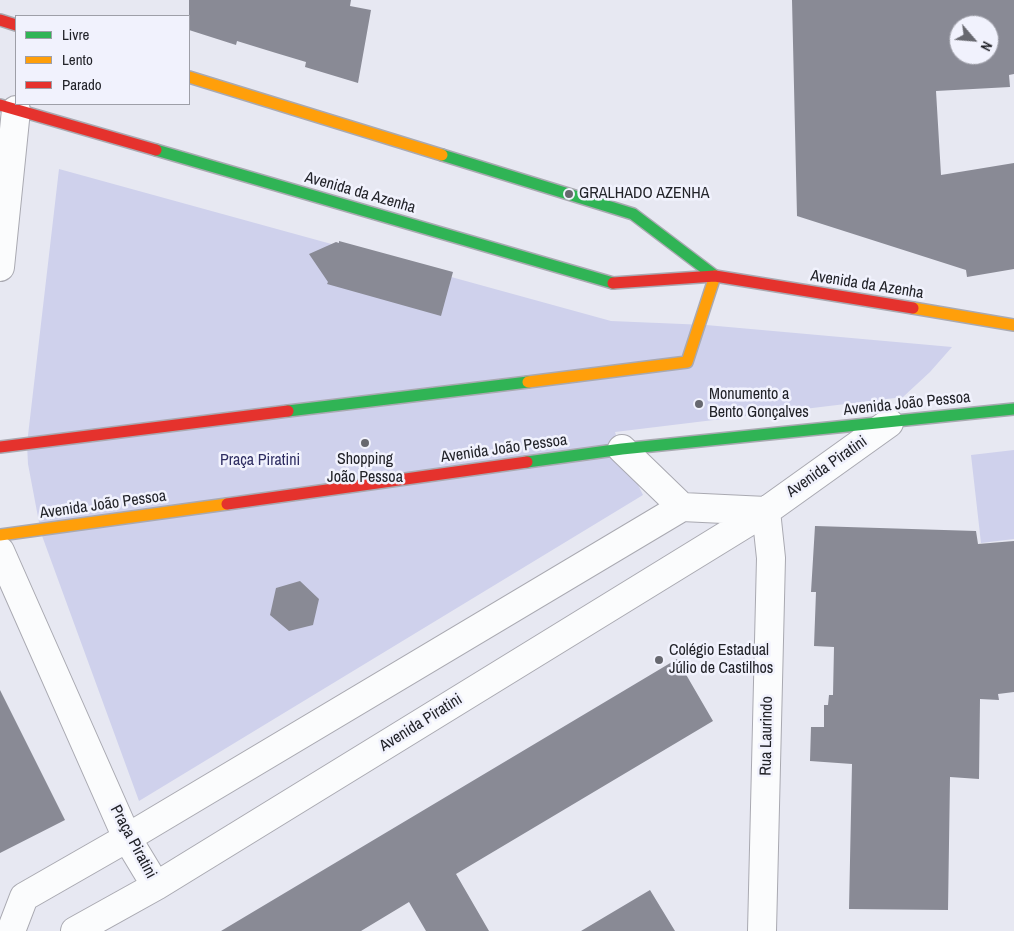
<!DOCTYPE html>
<html>
<head>
<meta charset="utf-8">
<style>
  body { margin:0 }
  #map { position:relative; width:1014px; height:931px; overflow:hidden; background:#e7e8f2; font-family:"Archivo Narrow",sans-serif }
  canvas { display:block }
  .legend { position:absolute; left:15px; top:15px; width:175px; height:90px; box-sizing:border-box; background:#f1f2fd; border:1px solid #9e9fa8; margin:0; padding:6px 9px; list-style:none; font-size:15px; color:#222329 }
  .legend li { display:flex; align-items:center; gap:10px; height:25px }
  .legend b { width:25px; border:1px solid #9e9fa8 }
  .north { position:absolute; left:949px; top:15px; width:50px; height:50px; box-sizing:border-box; background:#f1f2fd; border:1px solid #9e9fa8; border-radius:50%; rotate:117deg; font-size:14px; font-weight:700; line-height:20px; text-align:center; color:#222329 }
  .north::after { content:''; display:block; margin:auto; width:18px; height:22px; background:#67686f; clip-path:polygon(50% 0,100% 100%,50% 72%,0 100%) }
</style>
</head>
<body>
<div id="map">
<canvas width="1014" height="931"></canvas>
<ul class="legend">
<li><b style="height:6px;background:#30b455"></b>Livre</li>
<li><b style="height:6px;background:#ff9f0a"></b>Lento</li>
<li><b style="height:6px;background:#e5322d"></b>Parado</li>
</ul>
<div class="north">N</div>
</div>
<script>
const ctx = document.querySelector('canvas').getContext('2d');
ctx.lineJoin = 'round';
function paint(path, color) {
  ctx.fillStyle = color;
  ctx.fill(path, 'evenodd');
}
function trace(path, color, width, dash) {
  ctx.strokeStyle = color;
  ctx.lineWidth = width;
  ctx.lineCap = dash ? 'butt' : 'round';
  ctx.setLineDash(dash || []);
  ctx.stroke(path);
}
function drawText(font, color, halo, rows, align = 'center') {
  ctx.font = font + ' "Archivo Narrow",sans-serif';
  ctx.lineWidth = 5;
  ctx.setLineDash([]);
  ctx.textBaseline = 'middle';
  ctx.strokeStyle = halo;
  ctx.fillStyle = color;
  for (const [text, x, y, turn = 0] of rows) {
    ctx.save();
    ctx.translate(x, y);
    ctx.rotate((+turn || 0) * Math.PI / 180);
    ctx.textAlign = isNaN(turn) ? turn : align;
    if (halo) ctx.strokeText(text, 0, 0);
    ctx.fillText(text, 0, 0);
    ctx.restore();
  }
}
const green = new Path2D(`
  M 59,169 L 611,321 L 706,325 L 952,347 L 930,372 L 903,397 L 615,432 L 620,448 L 643,495 L 139,801 L 41,533 L 28,464 L 27,444 Z
  M 1014,450 L 1014,539 L 981,543 L 971,455 Z`);
const building = new Path2D(`
  M 189,0 L 351,0 L 350,6 L 371,10 L 358,83 L 305,67 L 306,62 L 276,53 L 237,41 L 236,45 L 189,30 Z
  M 792,0 L 1014,0 L 1014,74 L 1009,75 L 1010,87 L 936,91 L 941,175 L 1014,163 L 1014,269 L 967,277 L 966,270 L 797,216 ZM 959,25 L 989,25 L 989,55 L 959,55 Z
  M 339,241 L 453,272 L 441,316 L 327,284 L 328,282 L 309,254 L 336,242 L 339,243 Z
  M 815,526 L 976,531 L 978,544 L 1014,541 L 1014,692 L 998,694 L 999,700 L 980,699 L 979,779 L 950,777 L 948,910 L 849,909 L 852,764 L 810,761 L 811,727 L 824,727 L 824,705 L 828,705 L 829,695 L 833,695 L 834,647 L 814,646 L 816,592 L 811,592 Z
  M 300,581 L 319,599 L 313,625 L 289,631 L 270,615 L 276,588 Z
  M 677,659 L 713,721 L 456,874 L 489,931 L 426,931 L 409,902 L 361,931 L 221,931 Z
  M 0,690 L 65,820 L 0,853 Z
  M 650,890 L 675,931 L 581,931 Z`);
const street = new Path2D(`
  M 0,267 L 16,110
  M 622,449 L 682,507 L 766,511 L 889,423
  M 0,551 L 127,838 L 156,886
  M 11,931 L 24,897 L 127,838 L 682,507
  M 75,931 L 156,886 L 766,511 L 771,558 L 762,931`);
const fast = new Path2D(`
  M 156,150 L 613,283
  M 442,155 L 633,214 L 715,276
  M 288,411 L 528,382
  M 527,462 L 622,449 L 1014,409`);
const slow = new Path2D(`
  M 189,77 L 442,155
  M 913,308 L 1014,325
  M 528,382 L 687,362 L 715,276
  M 0,535 L 227,504`);
const jam = new Path2D(`
  M 0,20 L 16,25
  M 0,105 L 156,150
  M 613,283 L 715,276 L 913,308
  M 0,447 L 288,411
  M 227,504 L 527,462`);
const markers = [
  [569,194,5,"#67686f"],
  [699,404,5,"#67686f"],
  [365,443,5,"#67686f"],
  [659,660,5,"#67686f"]
];
const streetNames = [
  ["Avenida da Azenha",360,193,16],
  ["Avenida da Azenha",867,285,9],
  ["Avenida João Pessoa",907,404,-6],
  ["Avenida João Pessoa",504,449,-8],
  ["Avenida Piratini",827,467,-35],
  ["Avenida João Pessoa",103,505,-8],
  ["Avenida Piratini",421,723,-32],
  ["Rua Laurindo",767,736,-89],
  ["Praça Piratini",133,842,62]
];
const poiNames = [
  ["GRALHADO AZENHA",579,194],
  ["Monumento a",709,395],
  ["Bento Gonçalves",709,413],
  ["Shopping",365,460,"center"],
  ["João Pessoa",365,478,"center"],
  ["Colégio Estadual",669,651],
  ["Júlio de Castilhos",669,669]
];
const parkNames = [
  ["Praça Piratini",260,461]
];
paint(green, '#cfd1ec');
paint(building, '#898a95');
trace(street, '#a9a9b1', 30);
trace(fast, '#a9a9b1', 14);
trace(slow, '#a9a9b1', 14);
trace(jam, '#a9a9b1', 14);
trace(street, '#fbfcfd', 28);
trace(fast, '#30b455', 11);
trace(slow, '#ff9f0a', 11);
trace(jam, '#e5322d', 11);
for (const [x, y, r, color] of markers) {
  const dot = new Path2D();
  dot.arc(x, y, r, 0, 2 * Math.PI);
  ctx.fillStyle = color;
  ctx.fill(dot);
  trace(dot, '#f1f2fd', 2);
}
drawText('16px', '#222329', '#f1f2fd', streetNames);
drawText('16px', '#222329', '#f1f2fd', poiNames, 'left');
drawText('16px', '#2f2e63', '#f1f2fd', parkNames);
</script>
</body>
</html>
